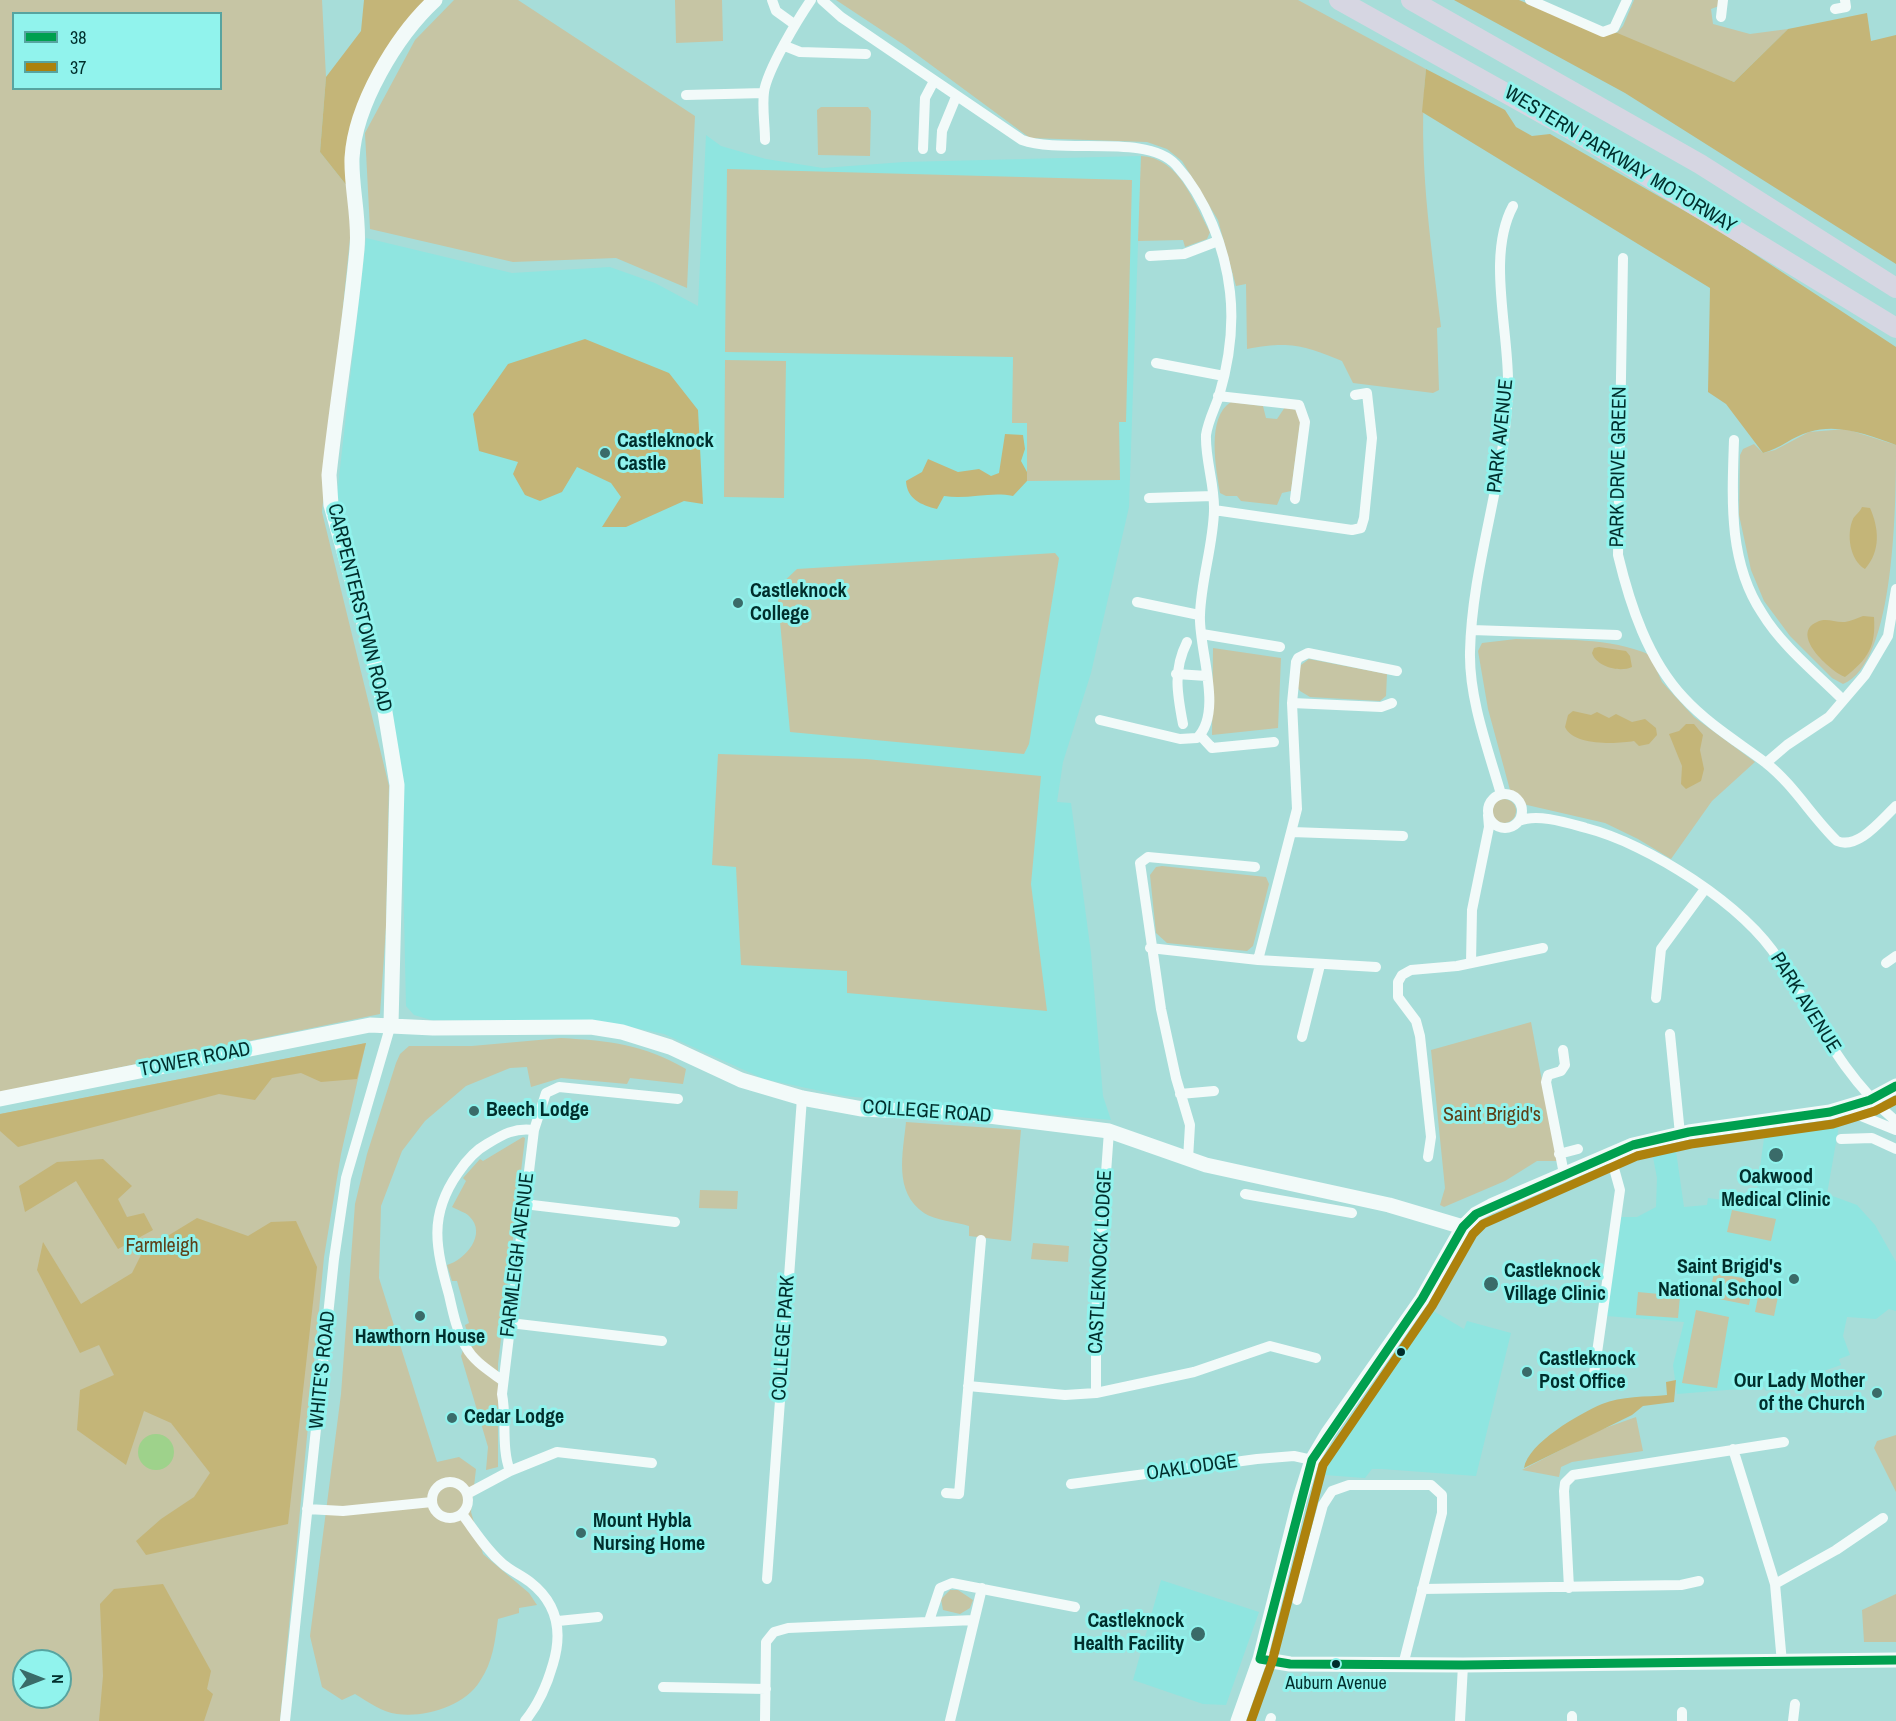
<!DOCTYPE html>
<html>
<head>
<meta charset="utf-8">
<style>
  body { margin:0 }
  #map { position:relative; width:1896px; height:1721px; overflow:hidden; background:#a7ddd9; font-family:"Archivo Narrow",sans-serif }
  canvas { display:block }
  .legend { position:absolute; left:12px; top:12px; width:210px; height:78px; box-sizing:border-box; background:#91f3ed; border:2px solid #57a4a0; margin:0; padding:8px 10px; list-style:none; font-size:18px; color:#002e2c }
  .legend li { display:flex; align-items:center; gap:12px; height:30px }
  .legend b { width:30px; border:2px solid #57a4a0 }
  .north { position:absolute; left:12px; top:1649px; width:60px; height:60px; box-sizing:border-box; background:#91f3ed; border:2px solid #57a4a0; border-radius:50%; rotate:90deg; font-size:16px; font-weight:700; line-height:24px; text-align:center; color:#002e2c }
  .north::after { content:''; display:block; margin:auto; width:21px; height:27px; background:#3a6b69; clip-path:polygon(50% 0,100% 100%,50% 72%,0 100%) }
</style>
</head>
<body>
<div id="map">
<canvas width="1896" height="1721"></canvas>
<ul class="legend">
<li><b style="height:8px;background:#00a04f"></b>38</li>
<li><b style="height:8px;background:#ad820d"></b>37</li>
</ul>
<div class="north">N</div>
</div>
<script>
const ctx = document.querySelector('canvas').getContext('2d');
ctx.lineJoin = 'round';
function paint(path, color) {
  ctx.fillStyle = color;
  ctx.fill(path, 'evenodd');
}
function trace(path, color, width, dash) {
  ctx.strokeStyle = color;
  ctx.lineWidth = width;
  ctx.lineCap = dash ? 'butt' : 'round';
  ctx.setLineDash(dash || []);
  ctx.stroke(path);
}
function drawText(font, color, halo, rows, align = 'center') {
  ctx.font = font + ' "Archivo Narrow",sans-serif';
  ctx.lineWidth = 6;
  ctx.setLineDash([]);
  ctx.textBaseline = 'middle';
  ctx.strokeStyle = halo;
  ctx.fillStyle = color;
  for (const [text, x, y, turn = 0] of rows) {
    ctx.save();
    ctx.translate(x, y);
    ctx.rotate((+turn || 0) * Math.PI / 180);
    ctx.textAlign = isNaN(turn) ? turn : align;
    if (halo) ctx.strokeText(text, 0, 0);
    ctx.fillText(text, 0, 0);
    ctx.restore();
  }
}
const built = new Path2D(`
  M 706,135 L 721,146 L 766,159 L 823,168 L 904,162 L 1141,156 L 1129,507 L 1091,673 L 1063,762 L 1057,802 L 1071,803 L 1091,953 L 1103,1096 L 1111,1120 L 844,1096 L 764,1079 L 664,1034 L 606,1022 L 431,1020 L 414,1015 L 406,1006 L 401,781 L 374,630 L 337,495 L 366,238 L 512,273 L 610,267 L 655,283 L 698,306 Z
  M 1840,1120 L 1827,1194 L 1857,1205 L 1875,1225 L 1896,1262 L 1896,1311 L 1889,1309 L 1876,1319 L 1847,1317 L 1843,1336 L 1850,1355 L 1839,1359 L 1841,1365 L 1766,1391 L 1764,1387 L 1677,1394 L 1673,1365 L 1684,1322 L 1606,1316 L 1618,1217 L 1637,1217 L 1656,1207 L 1657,1178 L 1652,1152 L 1675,1144 L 1684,1207 L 1707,1205 L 1708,1198 L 1755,1204 L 1765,1131 Z
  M 1430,1309 L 1464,1329 L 1467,1321 L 1511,1333 L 1476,1476 L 1382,1469 L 1372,1469 L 1365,1478 L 1324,1475 L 1333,1456 Z
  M 1161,1580 L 1259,1612 L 1226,1705 L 1203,1704 L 1133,1680 Z`);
const green = new Path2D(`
  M 0,0 L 322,0 L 326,77 L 320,152 L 351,191 L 350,239 L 322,512 L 389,786 L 386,927 L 380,1014 L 0,1092 ZM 14,14 L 220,14 L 220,88 L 14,88 Z
  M 454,0 L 518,0 L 695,116 L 687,288 L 616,258 L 513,262 L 370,229 L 365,133 L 415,40 Z
  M 675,0 L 722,0 L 723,41 L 676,43 Z
  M 836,0 L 1298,0 L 1426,69 C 1417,155 1431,242 1441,327 L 1437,328 L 1439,390 L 1433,393 L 1353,383 L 1342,361 C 1303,345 1289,341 1247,349 L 1246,284 L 1236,286 L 1218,220 L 1182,161 L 1167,149 L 1147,142 L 1030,138 L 904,45 Z
  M 1634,0 L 1719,0 L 1719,6 L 1711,9 L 1713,24 L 1750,34 L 1788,29 L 1734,82 L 1614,36 L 1623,26 Z
  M 821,107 L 868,107 L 871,111 L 870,156 L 818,155 L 817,110 Z
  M 1141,156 C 1180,158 1193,202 1210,232 L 1207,239 L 1185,247 L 1183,240 L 1138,241 Z
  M 727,169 L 1132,180 L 1126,422 L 1119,422 L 1120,480 L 1027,481 L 1027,423 L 1012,423 L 1013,357 L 725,352 Z
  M 725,360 L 786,361 L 784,498 L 724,497 Z
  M 1231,402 L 1263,406 L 1266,418 L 1277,419 L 1285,407 L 1296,410 L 1301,417 L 1291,491 L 1282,493 L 1277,505 L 1241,501 L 1237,496 L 1226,496 L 1220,493 C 1216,469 1206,417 1231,402 Z
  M 1846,429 L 1896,445 C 1896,497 1896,664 1843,684 L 1832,678 L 1790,636 L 1764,601 L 1751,570 L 1739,515 L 1740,455 L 1743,449 L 1754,444 L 1763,453 L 1775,450 L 1809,432 Z
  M 1055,553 L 1059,558 L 1029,744 L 1024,754 L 790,732 L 777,588 L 797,569 Z
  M 1516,639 C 1560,640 1610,637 1650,655 L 1662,682 L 1694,717 L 1755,762 L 1712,801 L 1671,859 L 1638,839 L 1605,823 L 1527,805 L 1510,790 L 1488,709 L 1478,651 L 1482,643 Z
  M 1213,648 L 1281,658 L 1278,728 L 1212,735 Z
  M 1309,659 L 1387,674 L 1386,696 L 1380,701 L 1310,697 L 1300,691 L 1295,684 L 1301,665 Z
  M 718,754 L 866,759 L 1041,776 L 1031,884 L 1047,1011 L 847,993 L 847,971 L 741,965 L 736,867 L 712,865 Z
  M1492 811a12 12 0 1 1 24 0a12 12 0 1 1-24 0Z
  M 1162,866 L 1266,877 L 1269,884 L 1253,946 L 1247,951 L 1167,943 L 1156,933 L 1150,875 L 1156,867 Z
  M 1531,1022 L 1557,1161 L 1537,1161 L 1505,1181 L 1444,1207 L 1440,1205 L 1445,1188 L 1431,1050 Z
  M 561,1038 C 611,1041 642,1044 686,1069 L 683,1084 L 630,1078 L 627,1084 L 561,1078 L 531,1087 L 527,1067 L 510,1068 L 466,1086 L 425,1121 L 402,1151 L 381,1206 L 379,1278 L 437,1462 L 459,1457 L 476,1469 L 471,1512 L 483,1554 L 529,1593 L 537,1605 L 519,1608 L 519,1613 L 498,1619 C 495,1641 493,1662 480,1681 C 465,1706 425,1718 397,1714 C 382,1712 368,1702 355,1694 L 342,1700 L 322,1687 L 310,1636 L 341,1394 L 355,1204 L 367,1154 L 396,1063 L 400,1054 L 409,1046 L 472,1046 Z
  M 366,1043 L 341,1154 L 324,1257 L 280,1721 L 0,1721 L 0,1114 ZM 24,1661 L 60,1661 L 60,1697 L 24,1697 Z
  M 906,1122 L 1021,1130 L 1011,1241 L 969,1236 L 969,1226 C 956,1222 935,1220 924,1213 C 893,1192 903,1153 906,1122 Z
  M 523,1137 L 525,1138 L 498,1364 L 498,1467 L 486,1470 L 488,1447 L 461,1356 L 468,1335 L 465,1325 L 469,1323 L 457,1281 L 452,1281 L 447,1265 C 465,1260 488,1234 469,1216 C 465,1212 457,1210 452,1207 L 466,1181 L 463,1178 L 480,1159 L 483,1161 Z
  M 700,1190 L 738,1191 L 737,1209 L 699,1208 Z
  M 1732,1210 L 1776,1219 L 1771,1241 L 1727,1232 Z
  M 1033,1243 L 1069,1246 L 1068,1262 L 1031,1259 Z
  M 1714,1273 L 1754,1280 L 1749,1305 L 1709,1297 Z
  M 1761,1283 L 1780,1287 L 1774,1316 L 1755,1312 Z
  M 1638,1292 L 1680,1296 L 1678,1318 L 1636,1315 Z
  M 1696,1310 L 1729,1317 L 1717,1388 L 1682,1383 Z
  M 1636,1417 L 1643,1451 L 1572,1462 L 1561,1467 L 1559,1477 L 1522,1470 L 1597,1431 Z
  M 1896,1435 L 1896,1492 L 1874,1448 L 1877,1441 Z
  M 950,1590 L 958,1590 L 973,1600 L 970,1608 L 960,1614 L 943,1610 L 941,1599 Z
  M 1896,1594 L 1896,1642 L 1864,1642 L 1862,1610 Z`);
const forest = new Path2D(`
  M 364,0 L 429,0 L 372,76 L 351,191 L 320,152 L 326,77 L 361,31 Z
  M 1454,0 L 1519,0 L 1581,26 L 1603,27 L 1734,82 L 1788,29 L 1867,13 L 1871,41 L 1896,35 L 1896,264 L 1625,93 Z
  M 1426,69 L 1505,110 L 1516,127 L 1532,136 L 1550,134 L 1718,230 L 1896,347 L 1896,445 C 1868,435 1839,423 1809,432 C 1793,436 1780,449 1763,453 L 1726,404 L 1708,392 L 1710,288 L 1422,112 Z
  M 585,339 L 669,373 L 698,410 L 703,504 L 684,501 L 626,527 L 602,527 L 621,497 L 611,483 L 577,467 L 562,492 L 540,501 L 525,495 L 513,474 L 518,462 L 479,451 L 473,414 L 508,364 Z
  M 1005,434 L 1023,435 L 1025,449 L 1021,461 L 1027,472 L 1027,481 L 1013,496 C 990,491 968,500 944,496 L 937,509 C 921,505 907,499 906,481 L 922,472 L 928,459 L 958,472 L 979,469 L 991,476 L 999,473 Z
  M 1862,507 L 1870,508 C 1879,528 1881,551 1865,569 C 1850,560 1846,535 1853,519 C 1855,515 1860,512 1862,507 Z
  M 1863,616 L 1874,617 C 1876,647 1868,659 1845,677 C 1830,671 1789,634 1817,622 C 1826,617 1835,623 1845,622 C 1851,621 1857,618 1863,616 Z
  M 1599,647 L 1626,651 L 1630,656 L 1632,667 C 1619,673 1596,666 1592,653 L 1594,648 Z
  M 1573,711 L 1591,715 L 1597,712 L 1609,718 L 1616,714 L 1632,722 L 1645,719 L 1656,728 L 1657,735 L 1649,744 L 1639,746 L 1634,741 C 1617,744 1573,746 1565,727 L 1568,715 Z
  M 1686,724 L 1694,724 L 1703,735 L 1700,750 L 1704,769 L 1701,781 L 1686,789 L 1681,784 L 1682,766 L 1669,734 L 1679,731 Z
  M 366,1043 L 357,1079 L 321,1082 L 301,1073 L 272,1078 L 255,1100 L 219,1094 L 18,1147 L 0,1131 L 0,1114 Z
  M 103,1159 L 132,1186 L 118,1199 L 127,1217 L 144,1213 L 153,1230 L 118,1249 L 76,1181 L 25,1212 L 19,1186 L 57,1162 Z
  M 197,1218 L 248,1236 L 271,1222 L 296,1221 L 317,1267 L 288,1524 L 146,1555 L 136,1541 L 161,1519 L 194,1497 L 210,1473 L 171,1423 L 144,1411 L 126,1465 L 77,1430 L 80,1390 L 114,1375 L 99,1345 L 80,1353 L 37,1270 L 43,1242 L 81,1304 L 132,1273 L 143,1251 Z
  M 1676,1380 L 1674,1402 L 1643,1406 L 1632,1415 L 1524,1468 C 1528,1443 1579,1414 1602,1404 C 1621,1396 1646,1397 1667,1395 L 1666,1382 Z
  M 163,1584 L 211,1671 L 207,1689 L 213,1694 L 204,1721 L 99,1721 L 103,1676 L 100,1604 L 114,1589 Z`);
const water = new Path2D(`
  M138 1452a18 18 0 1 1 36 0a18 18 0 1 1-36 0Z`);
const street = new Path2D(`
  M 772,0 L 776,11 L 794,24
  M 822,0 L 841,17 L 1022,140 C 1064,155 1147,133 1176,165 C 1206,198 1225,248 1230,292 C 1234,327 1229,362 1219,396 C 1215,408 1208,421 1206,435 C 1205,460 1215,485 1214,511 C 1213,546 1201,580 1200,615 C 1198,648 1224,712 1197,738 L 1180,739 L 1100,720
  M 1530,0 L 1603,32 L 1614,28 L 1627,0
  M 1835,9 L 1846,7 L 1845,0
  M 1721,17 L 1723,0
  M 785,46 L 800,52 L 866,54
  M 686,95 L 764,93
  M 765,140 C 765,125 762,108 764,92 C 767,70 798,19 811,0
  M 923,149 L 925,98 L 934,81
  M 941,149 L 942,131 L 956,97
  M 1150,256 L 1184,254 L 1218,241
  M 1623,258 L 1618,555 C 1630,605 1648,660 1684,698 C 1708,724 1738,742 1766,763 C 1794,785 1812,817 1837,841 C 1858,850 1881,820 1896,806
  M 1156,363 L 1224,376
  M 1218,396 L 1299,405 L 1305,422 L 1295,499
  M 1734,440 C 1732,499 1728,562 1762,613 C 1782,646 1816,673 1843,700
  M 1149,498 L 1213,496
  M 1214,510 L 1352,530 L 1361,528 L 1364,518 L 1372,438 L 1367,393 L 1355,395
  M 1137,602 L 1199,615
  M 1472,630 L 1617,635
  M 1202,634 L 1280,647
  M 1176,674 L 1207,676
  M 1392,703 L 1381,707 L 1292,703 L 1296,662 L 1298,658 L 1308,653 L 1397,671
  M 1183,724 C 1177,693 1173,670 1187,642
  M 1200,735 L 1212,748 L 1274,742
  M 1766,763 L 1787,745 L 1829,717 L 1865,675 L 1888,636 L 1896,589
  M1488 811a17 17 0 1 1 34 0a17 17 0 1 1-34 0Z
  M 1501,794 C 1488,749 1469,699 1470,652 C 1472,560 1508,473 1508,381 C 1508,327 1487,254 1513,206
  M 1519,821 C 1537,813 1568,823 1586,828 C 1649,844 1744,905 1779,960 C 1816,1017 1842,1077 1896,1121
  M 1292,832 L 1403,836
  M 1150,948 L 1258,960 L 1376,967
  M 1258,960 L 1297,809 L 1292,703
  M 1471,963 L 1472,910 L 1489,827 L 1488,815
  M 1886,963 L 1896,956
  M 1656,998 L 1661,949 L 1705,889
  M 1670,1034 L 1680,1134
  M 1302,1037 L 1320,965
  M 1563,1050 L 1565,1065 L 1561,1071 L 1548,1075 L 1546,1082 L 1564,1174
  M 1180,1094 L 1214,1091
  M 1844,1109 L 1896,1130
  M 1841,1139 L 1872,1138 L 1896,1149
  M 1559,1154 L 1578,1149
  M 1428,1157 L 1431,1137 L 1420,1036 L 1416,1021 L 1398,997 L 1398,982 L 1402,975 L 1411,970 L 1457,966 L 1543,948
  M 1188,1159 L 1190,1125 L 1176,1078 L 1161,1009 L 1140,863 L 1148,857 L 1255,867
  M 1245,1194 L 1352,1213
  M 524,1204 L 675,1222
  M 510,1323 L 662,1341
  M 503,1381 C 490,1371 474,1362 466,1347 C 457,1332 453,1313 449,1295 C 436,1248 428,1216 458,1173 C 466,1161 474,1151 487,1144 C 502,1135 515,1127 534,1130
  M 1593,1381 L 1620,1190 L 1610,1154
  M 968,1386 L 1065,1395 L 1096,1393 L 1194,1372 L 1270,1346 L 1316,1358
  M 1096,1393 L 1096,1313 L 1109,1131
  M 1733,1449 L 1775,1584 L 1782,1663
  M 510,1471 L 557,1452 L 652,1463
  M432 1500a18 18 0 1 1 36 0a18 18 0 1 1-36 0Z
  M 1071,1484 L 1257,1459 L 1294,1456 L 1312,1460
  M 946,1493 L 959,1494 L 981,1240
  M 467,1494 L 510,1471 C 501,1448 507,1419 502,1394 L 534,1130 L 546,1093 L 559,1087 L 678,1099
  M 307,1509 L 343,1511 L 432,1502
  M 462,1514 C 475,1531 486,1550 503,1564 C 511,1571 521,1575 530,1582 C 557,1603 563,1631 553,1664 C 547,1685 539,1704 525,1721
  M 767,1579 L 802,1098
  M 1775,1584 L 1836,1550 L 1883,1518
  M 1569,1588 L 1564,1491 L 1565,1483 L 1573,1475 L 1784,1442
  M 1422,1589 L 1681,1585 L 1699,1581
  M 1297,1600 L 1323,1505 L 1332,1491 L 1349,1485 L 1431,1485 L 1442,1495 L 1442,1513 L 1403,1665
  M 558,1621 L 598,1617
  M 929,1621 L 940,1588 L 952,1583 L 1075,1607
  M 663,1687 L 766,1689
  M 285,1721 L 334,1259 L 346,1178 L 391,1024
  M 765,1721 L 766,1642 L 774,1632 L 788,1628 L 974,1620
  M 950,1721 L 982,1588
  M 1270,1721 L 1271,1718
  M 1460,1721 L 1463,1665
  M 1572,1721 L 1572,1716
  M 1682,1721 L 1682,1712
  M 1793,1721 L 1795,1704`);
const secondary = new Path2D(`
  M 391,1024 L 397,785 L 384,706 L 370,645 L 331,505 L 329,475 C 337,400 350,325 357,249 C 360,219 351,188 352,158 C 355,105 396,36 435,0
  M 0,1099 L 370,1025 L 433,1028 L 591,1027 L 622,1032 L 670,1047 L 741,1080 L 802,1098 L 862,1109 L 973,1114 L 1109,1131 L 1206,1165 L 1389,1205 L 1463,1227
  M 1260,1659 L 1290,1664 L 1463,1665 L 1896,1660
  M 1238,1721 L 1260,1659 L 1300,1498 L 1312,1460 L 1328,1433 L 1422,1299 L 1463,1227 L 1476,1214 L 1491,1206 L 1633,1145 L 1689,1132 L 1830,1112 L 1870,1100 L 1896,1086`);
const highway = new Path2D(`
  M 1339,0 L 1570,129 L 1896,328
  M 1411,0 L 1700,164 L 1896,288`);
const bus1 = new Path2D(`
  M 1260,1659 L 1312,1460 L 1422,1299 L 1463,1227 L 1476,1214 L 1633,1145 L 1689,1132 L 1830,1112 L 1870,1100 L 1896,1086
  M 1260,1659 L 1290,1664 L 1463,1665 L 1896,1660`);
const bus2 = new Path2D(`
  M 1251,1721 L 1272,1662 L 1323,1465 L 1432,1306 L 1473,1234 L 1483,1224 L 1637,1156 L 1691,1144 L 1833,1124 L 1875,1111 L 1896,1100`);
const markers = [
  [605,453,6,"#3a6b69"],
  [738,603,6,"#3a6b69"],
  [474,1111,6,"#3a6b69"],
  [1776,1155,8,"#3a6b69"],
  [1794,1279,6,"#3a6b69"],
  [1491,1284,8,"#3a6b69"],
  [420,1316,6,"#3a6b69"],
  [1401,1352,5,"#002e2c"],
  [1527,1372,6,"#3a6b69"],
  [1877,1393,6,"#3a6b69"],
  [452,1418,6,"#3a6b69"],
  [581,1533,6,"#3a6b69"],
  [1198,1634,8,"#3a6b69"],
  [1336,1664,5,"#002e2c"]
];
const busNames = [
  ["Auburn Avenue",1336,1684]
];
const streetNames = [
  ["WESTERN PARKWAY MOTORWAY",1620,160,31],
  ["PARK AVENUE",1501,436,-84],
  ["PARK DRIVE GREEN",1619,467,-89],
  ["CARPENTERSTOWN ROAD",359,608,76],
  ["PARK AVENUE",1805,1003,58],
  ["TOWER ROAD",195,1060,-11],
  ["COLLEGE ROAD",927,1112,4],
  ["FARMLEIGH AVENUE",518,1255,-83],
  ["CASTLEKNOCK LODGE",1101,1262,-87],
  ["COLLEGE PARK",784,1338,-86],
  ["WHITE'S ROAD",323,1370,-84],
  ["OAKLODGE",1192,1468,-8]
];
const poiNames = [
  ["Castleknock",617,442],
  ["Castle",617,465],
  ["Castleknock",750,592],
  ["College",750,615],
  ["Beech Lodge",486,1111],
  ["Oakwood",1776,1178,"center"],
  ["Medical Clinic",1776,1201,"center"],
  ["Saint Brigid's",1782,1268,"right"],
  ["National School",1782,1291,"right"],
  ["Castleknock",1504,1272],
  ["Village Clinic",1504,1295],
  ["Hawthorn House",420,1338,"center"],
  ["Castleknock",1539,1360],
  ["Post Office",1539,1383],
  ["Our Lady Mother",1865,1382,"right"],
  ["of the Church",1865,1405,"right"],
  ["Cedar Lodge",464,1418],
  ["Mount Hybla",593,1522],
  ["Nursing Home",593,1545],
  ["Castleknock",1184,1622,"right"],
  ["Health Facility",1184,1645,"right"]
];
const parkNames = [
  ["Saint Brigid's",1492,1116],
  ["Farmleigh",162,1247]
];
paint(built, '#8fe5e0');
paint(green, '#c6c5a4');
paint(forest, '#c4b578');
paint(water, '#9ed28b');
trace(street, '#f2faf9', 10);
trace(secondary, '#f2faf9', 15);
trace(highway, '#d6d6e2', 20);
trace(bus1, '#00a04f', 9);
trace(bus2, '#ad820d', 9);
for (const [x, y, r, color] of markers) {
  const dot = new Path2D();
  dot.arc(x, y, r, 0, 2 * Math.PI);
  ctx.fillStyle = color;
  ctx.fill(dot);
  trace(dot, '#91f3ed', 2);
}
drawText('18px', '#002e2c', '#91f3ed', busNames);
drawText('20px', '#002e2c', '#91f3ed', streetNames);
drawText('bold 20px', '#002e2c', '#91f3ed', poiNames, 'left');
drawText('20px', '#5e4018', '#91f3ed', parkNames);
</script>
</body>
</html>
